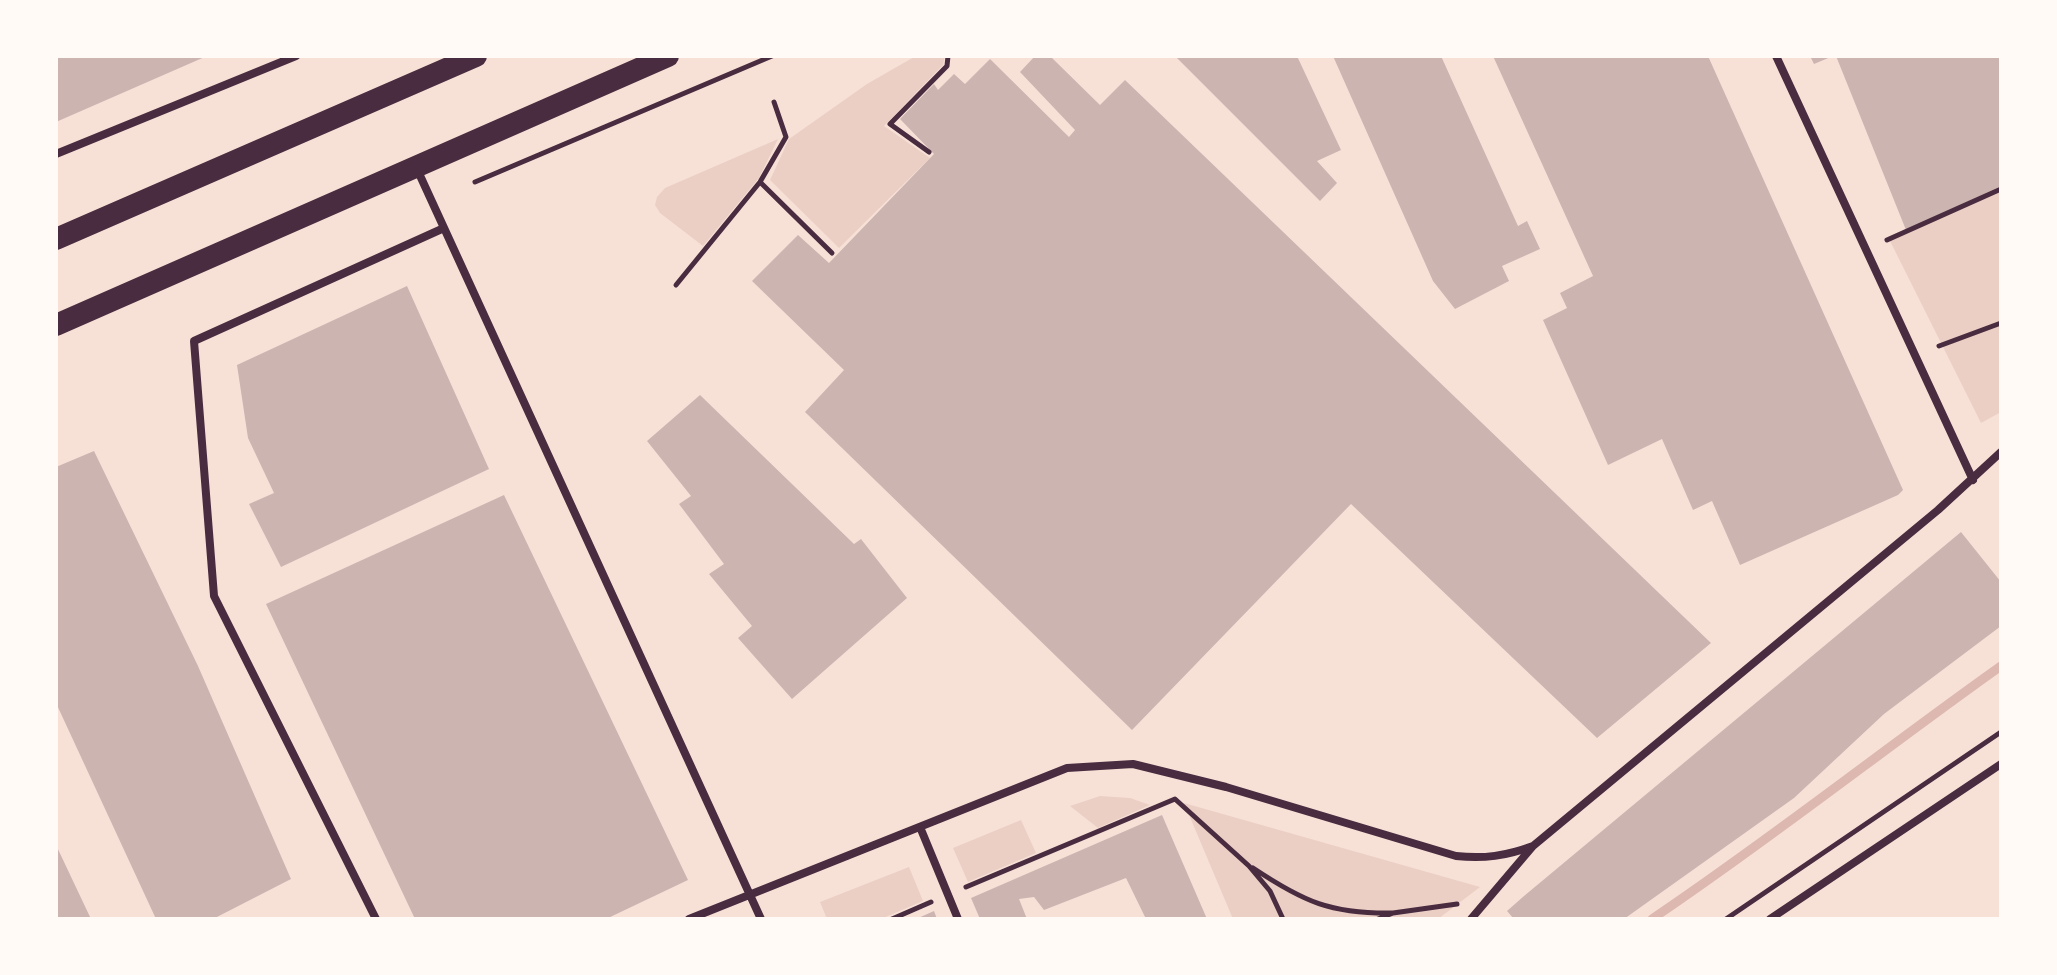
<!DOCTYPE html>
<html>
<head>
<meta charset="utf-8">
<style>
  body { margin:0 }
  #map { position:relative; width:2057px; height:975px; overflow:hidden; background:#f7e1d7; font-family:"DM Sans",sans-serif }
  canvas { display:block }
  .frame { position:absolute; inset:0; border:58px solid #fffaf5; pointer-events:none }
</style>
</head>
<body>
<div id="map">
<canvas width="2057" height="975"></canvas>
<div class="frame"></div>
</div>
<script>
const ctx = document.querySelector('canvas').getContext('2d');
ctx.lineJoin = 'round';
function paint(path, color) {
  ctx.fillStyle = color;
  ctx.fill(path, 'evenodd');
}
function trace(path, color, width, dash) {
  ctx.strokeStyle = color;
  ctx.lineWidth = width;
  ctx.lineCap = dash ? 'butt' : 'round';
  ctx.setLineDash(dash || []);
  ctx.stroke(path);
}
const green = new Path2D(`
  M 945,56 L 943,65 L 884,126 L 930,158 L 839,248 L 770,180 L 789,139 L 867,84 L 914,57 Z
  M 778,139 L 759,178 L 703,246 L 660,213 L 655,205 L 657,197 L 665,188 Z
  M 2001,185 L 2001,412 L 1981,423 L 1888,237 Z
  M 1100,796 L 1130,798 L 1150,805 L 1098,828 L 1070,806 Z
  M 1184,803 L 1480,887 L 1438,919 L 1233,919 Z
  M 1021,820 L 1036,853 L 968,882 L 953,848 Z
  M 909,867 L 923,901 L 881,919 L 827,919 L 820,902 Z`);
const stream = new Path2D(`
  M 1652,919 C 1771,839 1884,749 2001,666`);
const building = new Path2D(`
  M 56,56 L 207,56 L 56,122 Z
  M 1035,56 L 1050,56 L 1100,105 L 1125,80 L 1711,643 L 1597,738 L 1351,504 L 1132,730 L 805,412 L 844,370 L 752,281 L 798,235 L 829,263 L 934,154 L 900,119 L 934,84 L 938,90 L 954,74 L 965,84 L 990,59 L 1069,137 L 1075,130 L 1020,72 Z
  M 1175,56 L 1297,56 L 1341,150 L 1317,161 L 1337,183 L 1320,201 Z
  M 1333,56 L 1441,56 L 1518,226 L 1527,221 L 1540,249 L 1502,266 L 1509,281 L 1455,309 L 1433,281 Z
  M 1493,56 L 1708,56 L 1903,490 L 1898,495 L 1740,565 L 1712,501 L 1693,510 L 1662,439 L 1608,465 L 1543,320 L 1567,308 L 1560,293 L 1593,276 Z
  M 1810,56 L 1833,56 L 1814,64 Z
  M 1836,56 L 2001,56 L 2001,186 L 1906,230 Z
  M 407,286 L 489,469 L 281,567 L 249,504 L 274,493 L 248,438 L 237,365 Z
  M 700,395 L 854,544 L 861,539 L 907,598 L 792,699 L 738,638 L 752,626 L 709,574 L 724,564 L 679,504 L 691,496 L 647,441 Z
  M 94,451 L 198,666 L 291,879 L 213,919 L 156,919 L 56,703 L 56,467 Z
  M 504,495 L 688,880 L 606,919 L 415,919 L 266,604 Z
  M 1961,532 L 2001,582 L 2001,626 L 1884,714 L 1794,798 L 1624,919 L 1514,919 L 1507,911 L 1524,896 Z
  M 1162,815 L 1207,919 L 1146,919 L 1126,878 L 1044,910 L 1034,897 L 1019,899 L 1027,919 L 980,919 L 971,898 Z
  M 56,845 L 91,919 L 56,919 Z
  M 934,911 L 937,919 L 916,919 Z`);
const path = new Path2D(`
  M 929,152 L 890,124 L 947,66 L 948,56
  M 475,182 L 772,56
  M 760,182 L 832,253
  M 1887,240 L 2001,189
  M 676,285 L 760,182 L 786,137 L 774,102
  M 1939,346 L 2001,323
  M 1253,868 C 1304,902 1331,914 1393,913
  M 966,887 L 1175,799 L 1249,866 L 1270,891 L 1283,919
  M 892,919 L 931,902
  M 1378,919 L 1393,913 L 1457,904
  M 1726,919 L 2001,732`);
const minor = new Path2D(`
  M 1776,56 L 1973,480
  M 56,154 L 296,56
  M 417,169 L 761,919
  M 920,827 L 958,919
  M 376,919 L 214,596 L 194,341 L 444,228
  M 689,919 L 1067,768 L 1133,764 L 1226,787 L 1456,856 C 1484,859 1506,856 1533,846
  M 1471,919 L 1533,846 L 1938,510 L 2001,452
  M 1770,919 L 2001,764`);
const trunk = new Path2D(`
  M 56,239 L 476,56
  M 56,325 L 668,56`);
paint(green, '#ebcfc5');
trace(stream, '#dcb8b0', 9);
paint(building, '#ccb4b1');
trace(path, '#4a2c40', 5);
trace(minor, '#4a2c40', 8);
trace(trunk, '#4a2c40', 22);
</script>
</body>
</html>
